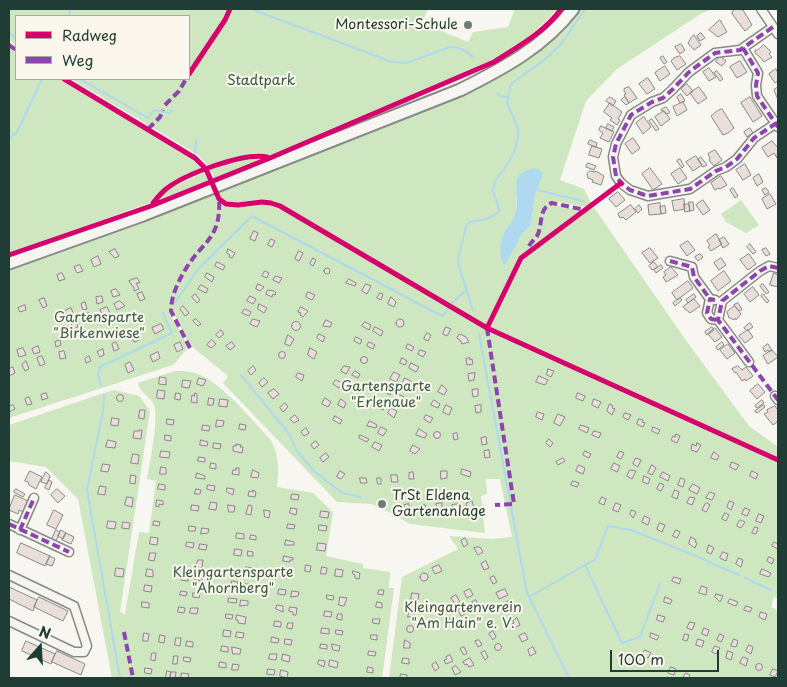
<!DOCTYPE html>
<html>
<head>
<meta charset="utf-8">
<style>
  body { margin:0 }
  #map { position:relative; width:787px; height:687px; overflow:hidden; background:#f8f6f0; font-family:"Playpen Sans",sans-serif }
  canvas { display:block }
  .frame { position:absolute; inset:0; border:10px solid #1f3d34; pointer-events:none }
  .legend { position:absolute; left:15px; top:15px; width:175px; height:65px; box-sizing:border-box; background:#fbf7ec; border:1px solid #a3ada2; margin:0; padding:6px 9px; list-style:none; font-size:15px; color:#1f3d34 }
  .legend li { display:flex; align-items:center; gap:10px; height:25px }
  .legend b { width:25px; border:1px solid #a3ada2 }
  .north { position:absolute; left:15px; top:622px; width:50px; height:50px; -webkit-text-stroke:4px #fbf7ec; paint-order:stroke; rotate:19deg; font-size:14px; font-weight:700; line-height:20px; text-align:center; color:#1f3d34 }
  .north::after { content:''; display:block; margin:auto; width:18px; height:22px; background:#1f3d34; clip-path:polygon(50% 0,100% 100%,50% 72%,0 100%) }
  .scale { position:absolute; left:610px; top:650px; width:109px; height:22px; box-sizing:border-box; border:2px solid #1f3d34; border-top:0; padding-left:6px; font-size:15px; line-height:18px; white-space:nowrap; color:#1f3d34; -webkit-text-stroke:4px #fbf7ec; paint-order:stroke }
</style>
</head>
<body>
<div id="map">
<canvas width="787" height="687"></canvas>
<div class="frame"></div>
<ul class="legend">
<li><b style="height:6px;background:#d6006c"></b>Radweg</li>
<li><b style="height:6px;background:#8e44ad"></b>Weg</li>
</ul>
<div class="north">N</div>
<div class="scale">100 m</div>
</div>
<script>
const ctx = document.querySelector('canvas').getContext('2d');
ctx.lineJoin = 'round';
function paint(path, color) {
  ctx.fillStyle = color;
  ctx.fill(path, 'evenodd');
}
function trace(path, color, width, dash) {
  ctx.strokeStyle = color;
  ctx.lineWidth = width;
  ctx.lineCap = dash ? 'butt' : 'round';
  ctx.setLineDash(dash || []);
  ctx.stroke(path);
}
function drawText(font, color, halo, rows, align = 'center') {
  ctx.font = font + ' "Playpen Sans",sans-serif';
  ctx.lineWidth = 4;
  ctx.setLineDash([]);
  ctx.textBaseline = 'middle';
  ctx.strokeStyle = halo;
  ctx.fillStyle = color;
  for (const [text, x, y, turn = 0] of rows) {
    ctx.save();
    ctx.translate(x, y);
    ctx.rotate((+turn || 0) * Math.PI / 180);
    ctx.textAlign = isNaN(turn) ? turn : align;
    if (halo) ctx.strokeText(text, 0, 0);
    ctx.fillText(text, 0, 0);
    ctx.restore();
  }
}
const green = new Path2D(`
  M 9,9 L 428,9 L 422,23 L 468,42 L 473,32 L 508,27 L 515,9 L 557,9 C 538,31 519,45 494,61 L 270,156 L 249,154 L 208,166 L 198,155 L 183,146 L 71,79 L 189,79 L 189,16 L 16,16 L 16,45 L 9,40 Z
  M 581,9 L 713,9 L 702,13 L 617,69 L 586,101 L 560,180 L 584,189 L 591,203 L 585,207 L 553,201 L 548,203 L 580,211 L 519,257 L 486,326 L 281,205 C 275,203 271,201 265,201 C 253,201 235,208 224,201 C 220,198 220,194 218,190 C 269,170 320,150 370,129 C 431,105 548,68 581,9 ZM 517,179 L 541,179 L 534,199 L 532,219 L 530,226 L 522,234 L 504,265 L 502,245 L 503,235 L 512,223 L 516,214 Z
  M 9,48 L 16,53 L 16,79 L 58,79 L 158,138 L 193,160 L 202,169 L 166,186 L 150,203 L 9,253 Z
  M 250,157 L 264,158 L 215,178 L 210,169 Z
  M 205,172 L 209,180 L 157,201 L 168,189 Z
  M 213,192 L 218,203 C 238,212 259,200 279,207 L 486,330 L 778,461 L 778,599 L 774,597 L 771,607 L 778,610 L 778,678 L 389,678 L 402,577 L 458,549 L 449,536 L 492,539 L 512,537 L 500,479 L 486,479 L 487,494 L 481,496 L 485,533 L 410,524 L 391,513 L 371,504 L 337,502 L 223,383 L 228,376 L 189,344 L 173,312 L 170,314 L 187,345 L 187,349 L 173,365 L 9,418 L 9,268 Z
  M 741,200 L 759,225 L 746,233 L 726,222 L 721,214 Z
  M 593,206 L 685,339 L 749,426 L 778,447 L 778,458 L 490,328 L 522,259 Z
  M 175,371 C 183,371 190,371 198,374 C 222,383 252,420 270,439 C 279,453 279,471 277,487 L 313,493 L 333,512 L 326,556 L 363,564 L 363,568 L 390,572 L 389,588 L 394,588 L 382,678 L 112,678 L 78,499 L 46,467 L 9,461 L 9,425 L 107,392 L 114,390 L 139,396 L 150,411 L 120,612 L 125,614 L 139,532 L 149,533 L 156,481 L 147,479 C 150,463 159,418 154,405 C 150,396 139,392 138,383 Z`);
const water = new Path2D(`
  M 533,168 L 539,170 L 543,173 L 534,199 L 532,219 L 530,226 L 522,234 L 505,265 C 498,260 500,243 503,235 C 507,226 514,223 516,211 C 518,201 515,188 517,179 C 519,173 527,170 533,168 Z`);
const stream = new Path2D(`
  M 251,9 L 392,62 L 406,63 L 450,47 C 459,47 467,50 473,57
  M 68,16 L 70,11
  M 9,33 L 16,38
  M 80,79 L 148,118 L 154,110 L 169,113 L 172,110
  M 498,94 L 500,96 L 508,97
  M 9,139 L 17,132 L 42,79
  M 195,156 L 196,139
  M 537,190 L 583,201
  M 175,303 L 199,268 L 252,216 L 442,316 L 448,309
  M 452,303 L 465,291
  M 473,310 L 460,270 L 458,259 L 466,227 L 469,222 L 487,219 L 498,213 L 499,209 L 493,190 L 495,181 L 509,162 L 516,147 L 518,136 L 518,128 L 507,103 L 511,84 L 544,60 L 562,43 L 585,9
  M 479,334 L 527,593 L 569,678
  M 241,375 L 290,435 L 297,451 L 314,471 L 342,493 L 360,497
  M 101,385 L 98,375 L 100,367 L 172,333 L 163,313
  M 104,395 L 103,411 L 87,490 L 120,678
  M 585,565 L 595,560 L 608,526 L 631,530 L 691,554 L 739,575
  M 745,578 L 771,590
  M 529,597 L 585,565 L 622,643 L 640,637 L 660,584`);
const building = new Path2D(`
  M 736,9 L 743,10 L 752,25 L 745,31 L 733,15 L 732,12 Z
  M 720,20 L 727,32 L 718,37 L 709,30 Z
  M 701,33 L 705,38 L 700,41 L 697,36 Z
  M 694,35 L 701,45 L 694,50 L 688,43 L 691,38 Z
  M 681,44 L 685,50 L 680,54 L 675,47 Z
  M 764,45 L 771,52 L 769,54 L 772,57 L 764,62 L 760,57 L 755,53 L 755,50 L 757,50 Z
  M 663,56 L 667,62 L 664,64 L 660,58 Z
  M 680,56 L 686,64 L 677,70 L 671,61 L 674,58 Z
  M 720,56 L 726,61 L 722,66 L 716,62 Z
  M 740,61 L 747,72 L 737,78 L 730,67 Z
  M 665,66 L 670,74 L 660,81 L 655,73 Z
  M 709,68 L 716,77 L 709,81 L 703,72 Z
  M 776,69 L 778,73 L 778,81 L 775,83 L 769,74 Z
  M 717,71 L 723,79 L 720,81 L 714,73 Z
  M 648,78 L 655,89 L 647,94 L 639,84 Z
  M 687,84 L 693,91 L 687,96 L 681,89 Z
  M 629,87 L 637,98 L 629,103 L 624,95 L 626,94 L 624,91 L 624,89 Z
  M 699,87 L 707,98 L 698,104 L 690,93 Z
  M 778,87 L 778,100 L 774,90 Z
  M 681,94 L 685,101 L 680,103 L 677,97 Z
  M 610,97 L 616,101 L 613,106 L 606,101 Z
  M 625,97 L 629,103 L 626,105 L 621,100 Z
  M 750,97 L 762,116 L 753,122 L 741,103 Z
  M 683,102 L 687,110 L 677,116 L 673,107 Z
  M 610,103 L 622,112 L 618,119 L 620,120 L 617,125 L 610,120 L 612,118 L 604,112 Z
  M 666,107 L 670,112 L 667,114 L 661,110 Z
  M 722,109 L 734,128 L 728,133 L 723,135 L 711,116 L 717,111 Z
  M 664,111 L 670,119 L 661,126 L 655,117 Z
  M 644,117 L 651,127 L 643,134 L 636,123 Z
  M 652,119 L 659,129 L 656,131 L 649,121 Z
  M 608,124 L 614,127 L 612,131 L 606,128 Z
  M 601,126 L 614,132 L 609,142 L 600,138 L 603,133 L 599,130 Z
  M 750,128 L 753,133 L 747,137 L 744,132 Z
  M 633,138 L 640,148 L 632,154 L 625,144 Z
  M 590,140 L 597,143 L 596,147 L 588,144 Z
  M 772,141 L 778,148 L 777,158 L 774,153 L 768,157 L 762,148 Z
  M 592,146 L 602,149 L 599,158 L 589,155 Z
  M 715,150 L 722,160 L 714,166 L 709,160 L 710,158 L 708,154 Z
  M 696,156 L 702,165 L 693,171 L 686,162 Z
  M 701,157 L 707,165 L 703,167 L 698,160 Z
  M 680,159 L 684,166 L 682,168 L 677,161 Z
  M 588,163 L 596,166 L 594,170 L 586,167 Z
  M 745,164 L 751,175 L 743,180 L 736,170 Z
  M 650,168 L 662,184 L 653,190 L 642,174 Z
  M 680,168 L 687,178 L 678,184 L 671,174 Z
  M 590,171 L 595,172 L 596,171 L 604,176 L 601,185 L 592,182 L 593,180 L 588,178 L 587,174 Z
  M 759,174 L 763,182 L 757,186 L 753,178 Z
  M 721,176 L 727,185 L 720,189 L 718,188 L 715,190 L 711,183 Z
  M 733,188 L 738,196 L 735,198 L 730,190 Z
  M 766,188 L 769,192 L 765,195 L 762,190 Z
  M 618,192 L 625,200 L 616,207 L 609,199 Z
  M 770,194 L 776,204 L 767,209 L 762,199 Z
  M 684,199 L 685,209 L 674,211 L 672,201 Z
  M 703,200 L 710,210 L 703,215 L 696,205 Z
  M 689,202 L 693,202 L 694,210 L 690,211 Z
  M 660,203 L 661,214 L 649,215 L 648,205 Z
  M 684,204 L 689,204 L 690,211 L 685,212 Z
  M 631,205 L 636,212 L 626,220 L 623,217 L 620,218 L 618,214 Z
  M 639,205 L 642,209 L 638,213 L 635,209 Z
  M 665,206 L 666,213 L 661,214 L 660,207 Z
  M 254,231 L 258,233 L 255,241 L 250,239 Z
  M 716,234 L 722,244 L 711,251 L 708,247 L 710,245 L 707,241 Z
  M 724,237 L 729,244 L 723,248 L 719,240 Z
  M 271,239 L 275,241 L 272,247 L 268,245 Z
  M 688,241 L 695,250 L 687,256 L 680,246 Z
  M 750,244 L 756,252 L 753,254 L 747,247 Z
  M 650,248 L 658,258 L 650,263 L 642,253 Z
  M 766,248 L 770,254 L 766,256 L 762,250 Z
  M 115,249 L 119,256 L 115,258 L 109,252 Z
  M 228,249 L 235,253 L 232,258 L 229,257 L 230,255 L 227,253 Z
  M 299,251 L 303,253 L 299,261 L 295,259 Z
  M 700,254 L 703,257 L 698,261 L 695,257 Z
  M 749,254 L 756,264 L 748,270 L 740,260 Z
  M 98,256 L 101,264 L 94,267 L 91,260 Z
  M 313,258 L 316,260 L 313,266 L 310,264 Z
  M 721,258 L 726,265 L 719,270 L 714,263 Z
  M 217,262 L 225,266 L 223,270 L 215,266 Z
  M 654,262 L 658,267 L 652,270 L 649,266 Z
  M 80,265 L 83,271 L 77,273 L 74,267 Z
  M 661,265 L 663,268 L 656,273 L 654,270 Z
  M 671,267 L 678,275 L 666,282 L 663,277 L 666,275 L 664,272 Z
  M324 271a3 3 0 1 1 6 0a3 3 0 1 1-6 0Z
  M 265,271 L 269,273 L 267,278 L 262,276 Z
  M 724,271 L 731,281 L 718,291 L 711,281 Z
  M 62,273 L 65,279 L 59,281 L 57,275 Z
  M 207,273 L 214,277 L 212,282 L 205,277 Z
  M 774,273 L 778,275 L 778,287 L 770,285 Z
  M 276,276 L 282,278 L 279,283 L 273,280 Z
  M 137,278 L 140,283 L 136,283 L 139,289 L 134,291 L 134,288 L 129,281 Z
  M 349,279 L 356,283 L 355,286 L 346,283 Z
  M 688,281 L 693,288 L 677,300 L 672,293 Z
  M 258,284 L 264,287 L 260,291 L 256,289 Z
  M 366,284 L 371,286 L 367,294 L 362,291 Z
  M 763,284 L 769,292 L 766,294 L 760,286 Z
  M 201,285 L 208,289 L 206,293 L 198,289 Z
  M 753,287 L 759,295 L 750,302 L 744,294 Z
  M 116,289 L 120,295 L 113,297 L 111,291 Z
  M 268,290 L 274,291 L 276,293 L 275,295 L 273,294 L 272,297 L 266,294 Z
  M 142,292 L 145,299 L 140,301 L 137,294 Z
  M 308,292 L 315,295 L 312,300 L 306,297 Z
  M 380,293 L 383,294 L 381,300 L 377,298 Z
  M 195,294 L 200,300 L 197,303 L 192,297 Z
  M 694,294 L 696,297 L 688,303 L 686,300 Z
  M 763,294 L 769,301 L 767,303 L 761,296 Z
  M 101,296 L 102,296 L 103,302 L 97,304 L 96,297 Z
  M 250,296 L 256,299 L 253,304 L 247,301 Z
  M 391,297 L 396,302 L 394,307 L 388,304 Z
  M 44,298 L 47,306 L 43,308 L 39,300 Z
  M 680,298 L 682,300 L 675,306 L 673,303 Z
  M 694,299 L 700,306 L 690,313 L 683,307 Z
  M 120,301 L 125,306 L 117,310 L 114,304 Z
  M 85,302 L 87,309 L 83,310 L 81,304 Z
  M 738,303 L 742,309 L 739,311 L 734,305 Z
  M 259,304 L 267,308 L 264,313 L 258,309 Z
  M 25,305 L 26,310 L 20,312 L 18,308 Z
  M 183,306 L 189,313 L 185,316 L 180,309 Z
  M 735,306 L 741,314 L 736,320 L 735,318 L 733,320 L 731,318 L 729,318 L 727,312 Z
  M 107,307 L 110,313 L 103,316 L 100,310 Z
  M 301,307 L 308,311 L 303,317 L 300,315 L 301,313 L 298,312 Z
  M 71,308 L 74,315 L 68,317 L 65,311 Z
  M 245,309 L 251,312 L 249,316 L 242,313 Z
  M 89,313 L 93,321 L 88,322 L 86,314 Z
  M 196,319 L 201,324 L 198,326 L 193,321 Z
  M 253,319 L 260,321 L 257,327 L 250,324 Z
  M396 323a4 4 0 1 1 8 0a4 4 0 1 1-8 0Z
  M 326,320 L 332,323 L 330,327 L 323,326 Z
  M 76,321 L 78,327 L 73,329 L 71,323 Z
  M291.5 326a4.5 4.5 0 1 1 9 0a4.5 4.5 0 1 1-9 0Z
  M 365,322 L 371,325 L 369,330 L 362,326 Z
  M 750,323 L 753,327 L 747,331 L 744,328 Z
  M 161,324 L 164,329 L 155,334 L 152,328 Z
  M 375,327 L 383,331 L 381,336 L 373,331 Z
  M 446,327 L 451,329 L 447,336 L 443,334 Z
  M 712,327 L 714,330 L 707,335 L 705,332 Z
  M 715,328 L 722,337 L 715,342 L 708,334 Z
  M 221,330 L 224,334 L 219,338 L 216,335 Z
  M 748,330 L 753,337 L 745,343 L 739,336 Z
  M 427,333 L 431,335 L 428,341 L 424,339 Z
  M 136,334 L 139,340 L 134,342 L 131,336 Z
  M 319,334 L 325,337 L 323,342 L 317,338 Z
  M 460,334 L 466,337 L 469,342 L 462,344 L 460,340 L 457,338 Z
  M 288,335 L 294,339 L 290,346 L 285,344 Z
  M 356,337 L 362,340 L 360,344 L 354,341 Z
  M 60,340 L 61,345 L 56,347 L 55,342 Z
  M 212,340 L 216,344 L 211,348 L 207,345 Z
  M 116,342 L 119,349 L 114,351 L 112,344 Z
  M 180,342 L 183,349 L 177,352 L 174,345 Z
  M 232,342 L 235,346 L 230,350 L 226,346 Z
  M 369,342 L 375,345 L 373,349 L 367,346 Z
  M 722,342 L 724,345 L 718,350 L 716,347 Z
  M 408,344 L 414,347 L 412,351 L 406,348 Z
  M 728,344 L 735,353 L 727,359 L 720,350 Z
  M 768,344 L 772,350 L 769,352 L 768,350 L 765,352 L 763,348 Z
  M 38,346 L 40,352 L 34,354 L 32,349 Z
  M 23,348 L 26,355 L 19,357 L 17,350 Z
  M 310,348 L 317,352 L 314,359 L 308,355 Z
  M 103,349 L 104,355 L 100,357 L 97,352 Z
  M 420,350 L 426,352 L 423,357 L 418,354 Z
  M 772,350 L 778,357 L 768,364 L 763,356 Z
  M 64,351 L 66,358 L 60,359 L 59,352 Z
  M278.5 355a3.5 3.5 0 1 1 7 0a3.5 3.5 0 1 1-7 0Z
  M 158,352 L 160,358 L 153,362 L 150,356 Z
  M 42,356 L 45,364 L 40,366 L 37,358 Z
  M 89,356 L 91,361 L 86,363 L 85,359 Z
  M360.5 360a3.5 3.5 0 1 1 7 0a3.5 3.5 0 1 1-7 0Z
  M 402,358 L 407,361 L 405,365 L 400,363 Z
  M 470,358 L 470,360 L 472,359 L 473,364 L 467,365 L 466,359 Z
  M 26,361 L 29,369 L 25,371 L 22,365 Z
  M 130,362 L 134,370 L 128,373 L 125,365 Z
  M 411,363 L 419,367 L 416,372 L 409,368 Z
  M 253,366 L 256,370 L 251,375 L 248,371 Z
  M 344,366 L 350,367 L 346,374 L 341,371 Z
  M 738,366 L 742,370 L 746,367 L 753,376 L 746,381 L 745,379 L 742,381 L 736,372 L 735,373 L 732,369 Z
  M 13,367 L 15,373 L 9,376 L 9,369 Z
  M 548,369 L 554,371 L 551,377 L 547,375 Z
  M 355,371 L 360,374 L 358,378 L 352,375 Z
  M 394,372 L 400,375 L 396,382 L 390,379 Z
  M 298,373 L 304,375 L 302,381 L 296,377 Z
  M 475,373 L 474,380 L 469,381 L 468,374 Z
  M 539,376 L 548,380 L 545,385 L 536,382 Z
  M 160,377 L 166,378 L 166,385 L 159,384 Z
  M 199,378 L 206,380 L 203,386 L 197,384 Z
  M 264,378 L 268,382 L 262,387 L 259,383 Z
  M 405,378 L 412,382 L 409,388 L 402,384 Z
  M 183,380 L 191,381 L 189,388 L 182,387 Z
  M 336,380 L 342,383 L 339,388 L 333,384 Z
  M 758,384 L 765,392 L 757,399 L 750,391 Z
  M 442,385 L 447,390 L 444,395 L 438,392 Z
  M 388,388 L 392,391 L 390,395 L 385,392 Z
  M 274,389 L 279,394 L 273,399 L 268,393 Z
  M 478,389 L 478,396 L 473,397 L 472,390 Z
  M 158,390 L 165,391 L 164,399 L 157,398 Z
  M 46,393 L 48,398 L 42,400 L 41,395 Z
  M 176,393 L 181,394 L 180,400 L 175,399 Z
  M 195,393 L 197,394 L 197,403 L 191,402 L 192,395 L 194,396 Z
  M 578,393 L 585,396 L 583,401 L 576,398 Z
  M 398,394 L 404,397 L 402,401 L 396,398 Z
  M116.5 398a3.5 3.5 0 1 1 7 0a3.5 3.5 0 1 1-7 0Z
  M 29,397 L 32,404 L 27,405 L 25,399 Z
  M 209,398 L 214,399 L 213,405 L 208,405 Z
  M 325,398 L 331,402 L 328,407 L 322,404 Z
  M 220,399 L 228,400 L 227,407 L 219,406 Z
  M 341,399 L 346,403 L 344,408 L 338,405 Z
  M 594,399 L 601,402 L 598,408 L 592,405 Z
  M 434,400 L 440,404 L 438,408 L 431,405 Z
  M 762,400 L 764,403 L 757,408 L 755,406 Z
  M 379,402 L 386,405 L 383,410 L 376,407 Z
  M 285,403 L 288,407 L 283,412 L 280,408 Z
  M 610,404 L 613,406 L 612,408 L 615,409 L 612,415 L 607,411 Z
  M 13,405 L 15,409 L 9,412 L 9,407 Z
  M 446,405 L 452,408 L 449,415 L 443,412 Z
  M 481,405 L 481,412 L 476,413 L 475,406 Z
  M 764,405 L 765,407 L 757,413 L 755,411 Z
  M 775,406 L 778,410 L 778,421 L 773,425 L 764,414 L 768,412 L 767,410 Z
  M 391,408 L 397,411 L 394,418 L 388,413 Z
  M 140,410 L 145,410 L 144,419 L 139,418 Z
  M 538,412 L 544,414 L 542,420 L 536,417 Z
  M 625,413 L 631,415 L 628,420 L 623,417 Z
  M 558,414 L 565,417 L 560,426 L 554,423 Z
  M 295,415 L 299,420 L 294,423 L 290,419 Z
  M 426,415 L 433,418 L 430,423 L 424,419 Z
  M 335,416 L 342,420 L 340,424 L 333,420 Z
  M 112,418 L 119,419 L 118,426 L 111,425 Z
  M 167,419 L 174,420 L 173,425 L 167,424 Z
  M 639,419 L 643,420 L 642,422 L 645,423 L 643,427 L 637,424 Z
  M 217,420 L 224,421 L 223,426 L 216,427 Z
  M 370,421 L 377,425 L 376,428 L 367,426 Z
  M 240,424 L 246,425 L 245,430 L 239,429 Z
  M 203,425 L 210,426 L 209,431 L 202,430 Z
  M 581,425 L 589,428 L 587,433 L 579,429 Z
  M 381,427 L 387,430 L 383,436 L 378,433 Z
  M 653,427 L 660,430 L 658,434 L 652,431 Z
  M 306,428 L 309,433 L 304,436 L 301,432 Z
  M 419,429 L 427,434 L 425,438 L 416,435 Z
  M 139,430 L 142,430 L 141,439 L 133,438 L 134,431 L 139,431 Z
  M 594,431 L 601,433 L 599,438 L 592,435 Z
  M433.5 435a3.5 3.5 0 1 1 7 0a3.5 3.5 0 1 1-7 0Z
  M 457,433 L 458,439 L 454,440 L 453,434 Z
  M 676,434 L 680,436 L 677,443 L 671,440 L 673,436 L 675,437 Z
  M 165,435 L 171,436 L 171,441 L 165,440 Z
  M 360,435 L 369,439 L 367,442 L 359,438 Z
  M 486,437 L 487,444 L 482,445 L 481,438 Z
  M 549,439 L 553,443 L 550,447 L 546,443 Z
  M 108,440 L 116,442 L 115,448 L 106,447 Z
  M 201,440 L 208,442 L 207,446 L 200,445 Z
  M 316,441 L 319,445 L 314,449 L 311,445 Z
  M 375,442 L 382,445 L 379,451 L 372,447 Z
  M 214,443 L 221,444 L 220,449 L 213,448 Z
  M 697,443 L 701,445 L 697,452 L 691,450 L 692,444 L 696,446 Z
  M 236,444 L 241,445 L 240,447 L 243,447 L 242,453 L 233,451 L 233,446 L 236,446 Z
  M 413,445 L 420,449 L 415,454 L 410,451 Z
  M 489,450 L 490,457 L 485,458 L 484,451 Z
  M 161,451 L 170,452 L 169,458 L 160,457 Z
  M 585,451 L 591,454 L 589,458 L 583,455 Z
  M 620,451 L 624,453 L 621,459 L 617,457 Z
  M 714,452 L 719,456 L 717,460 L 711,458 Z
  M 326,453 L 329,457 L 323,462 L 320,458 Z
  M 133,454 L 139,455 L 138,464 L 131,463 Z
  M 199,457 L 205,458 L 205,462 L 198,461 Z
  M 563,458 L 565,461 L 558,465 L 556,462 Z
  M 636,458 L 641,460 L 638,467 L 633,464 Z
  M 732,462 L 739,465 L 736,470 L 730,467 Z
  M 211,463 L 216,464 L 216,469 L 210,468 Z
  M 614,463 L 620,466 L 617,472 L 611,469 Z
  M 103,464 L 110,465 L 108,472 L 101,471 Z
  M 579,465 L 585,468 L 583,474 L 576,471 Z
  M 652,465 L 656,468 L 652,475 L 648,473 Z
  M 161,467 L 166,468 L 166,474 L 160,474 Z
  M 236,468 L 239,468 L 239,475 L 232,474 L 233,470 L 236,470 Z
  M 462,469 L 471,472 L 470,477 L 461,474 Z
  M 253,470 L 259,473 L 258,478 L 251,477 Z
  M 630,470 L 636,471 L 632,479 L 627,476 Z
  M 30,471 L 42,477 L 36,489 L 29,485 L 28,482 L 25,481 Z
  M 340,471 L 345,474 L 341,479 L 337,477 Z
  M 441,471 L 447,471 L 447,478 L 441,479 Z
  M 752,471 L 758,474 L 756,479 L 750,476 Z
  M 46,472 L 50,476 L 47,484 L 41,482 Z
  M 413,472 L 414,479 L 409,479 L 409,473 Z
  M 663,472 L 670,476 L 668,481 L 660,477 Z
  M 197,473 L 205,476 L 205,479 L 196,478 Z
  M 131,475 L 136,476 L 135,484 L 130,483 Z
  M 391,475 L 397,475 L 398,482 L 392,482 Z
  M 644,476 L 650,479 L 648,484 L 643,482 Z
  M 360,478 L 366,478 L 367,483 L 361,483 Z
  M 377,478 L 381,478 L 381,484 L 378,484 Z
  M 681,478 L 685,480 L 683,487 L 678,485 Z
  M 49,480 L 52,482 L 49,490 L 45,488 Z
  M 573,481 L 579,483 L 577,487 L 571,485 Z
  M 660,483 L 664,485 L 661,491 L 657,489 Z
  M 159,484 L 165,485 L 165,490 L 158,489 Z
  M 693,484 L 700,488 L 697,494 L 689,490 Z
  M 208,485 L 215,486 L 214,491 L 207,489 Z
  M 100,486 L 106,487 L 105,495 L 98,494 Z
  M 227,488 L 234,489 L 233,495 L 227,492 Z
  M 16,489 L 25,494 L 23,497 L 14,492 Z
  M 57,489 L 65,496 L 58,503 L 51,495 Z
  M 196,489 L 201,490 L 200,494 L 195,494 Z
  M 253,490 L 256,492 L 255,497 L 248,496 L 249,491 L 253,492 Z
  M 675,490 L 679,492 L 677,499 L 672,497 Z
  M 710,492 L 715,494 L 712,500 L 706,498 Z
  M 292,494 L 299,495 L 298,500 L 291,499 Z
  M 15,495 L 28,501 L 23,512 L 19,510 L 18,514 L 9,510 Z
  M 127,497 L 133,498 L 132,507 L 125,505 Z
  M 602,497 L 606,499 L 604,505 L 599,503 Z
  M 690,497 L 695,498 L 692,505 L 687,503 Z
  M 157,500 L 163,501 L 163,505 L 159,504 L 159,507 L 156,506 Z
  M 385,501 L 386,506 L 380,507 L 379,502 Z
  M 472,501 L 474,508 L 468,510 L 466,504 Z
  M 730,501 L 734,503 L 731,510 L 727,507 Z
  M 211,502 L 217,503 L 216,510 L 209,509 Z
  M 442,503 L 442,510 L 437,510 L 436,504 Z
  M 616,503 L 621,505 L 618,512 L 613,510 Z
  M 707,503 L 710,505 L 706,512 L 702,510 L 705,504 Z
  M 409,504 L 410,513 L 405,513 L 404,505 Z
  M 459,504 L 460,511 L 454,513 L 452,505 Z
  M 192,505 L 199,506 L 198,511 L 191,510 Z
  M 228,505 L 235,506 L 234,512 L 229,512 Z
  M 249,505 L 252,506 L 251,515 L 246,514 Z
  M 425,505 L 426,512 L 421,513 L 420,506 Z
  M 291,508 L 297,509 L 296,515 L 290,513 Z
  M 745,508 L 750,510 L 747,516 L 742,514 Z
  M 54,510 L 63,515 L 56,529 L 47,525 Z
  M 264,510 L 270,511 L 269,518 L 265,517 Z
  M 632,510 L 636,512 L 633,518 L 630,514 Z
  M 321,511 L 329,512 L 328,518 L 320,517 Z
  M 725,513 L 729,515 L 726,521 L 722,519 Z
  M 759,514 L 764,516 L 761,523 L 756,521 Z
  M 645,516 L 650,519 L 648,525 L 642,522 Z
  M 740,520 L 745,522 L 741,528 L 737,526 Z
  M 108,521 L 116,522 L 115,529 L 107,528 Z
  M 154,521 L 160,522 L 159,526 L 153,525 Z
  M 123,522 L 130,523 L 129,529 L 122,528 Z
  M 660,523 L 665,525 L 662,532 L 657,529 Z
  M 288,524 L 295,525 L 294,529 L 287,528 Z
  M 319,525 L 327,526 L 326,531 L 319,530 Z
  M 189,526 L 196,527 L 195,531 L 189,531 Z
  M 755,527 L 758,528 L 756,534 L 752,533 Z
  M 202,528 L 209,529 L 208,533 L 201,534 Z
  M 56,530 L 60,532 L 56,541 L 52,539 Z
  M 61,530 L 66,533 L 63,539 L 58,536 Z
  M 676,530 L 680,532 L 677,538 L 673,536 Z
  M 66,533 L 74,537 L 71,544 L 62,540 Z
  M 237,533 L 244,534 L 244,539 L 236,538 Z
  M 251,535 L 256,536 L 256,540 L 250,539 Z
  M 151,537 L 158,538 L 157,545 L 150,544 Z
  M 691,537 L 696,540 L 695,542 L 697,543 L 695,548 L 689,544 Z
  M 465,538 L 468,544 L 464,547 L 461,541 Z
  M 286,540 L 294,542 L 294,545 L 285,545 Z
  M 187,542 L 194,543 L 193,548 L 186,546 Z
  M 774,542 L 778,544 L 778,549 L 772,546 Z
  M 21,543 L 50,556 L 45,566 L 17,553 Z
  M 318,543 L 326,544 L 325,551 L 317,550 Z
  M 200,544 L 207,545 L 206,550 L 199,549 Z
  M 709,545 L 714,548 L 711,554 L 707,552 Z
  M 477,547 L 480,547 L 483,552 L 478,555 L 474,548 Z
  M 235,549 L 242,550 L 241,556 L 234,555 Z
  M 248,551 L 253,552 L 253,556 L 248,556 Z
  M 723,552 L 728,554 L 726,561 L 720,558 Z
  M 150,553 L 156,553 L 154,561 L 149,560 Z
  M 50,556 L 55,559 L 52,566 L 46,564 Z
  M 284,556 L 293,558 L 293,560 L 290,560 L 290,562 L 283,561 Z
  M 769,557 L 774,559 L 772,564 L 767,561 Z
  M 739,558 L 743,560 L 741,567 L 736,564 Z
  M 198,560 L 203,560 L 202,568 L 196,567 Z
  M 486,561 L 489,568 L 484,570 L 481,564 Z
  M 306,565 L 311,566 L 310,572 L 305,571 Z
  M 439,565 L 442,571 L 435,574 L 432,568 Z
  M 246,567 L 252,568 L 252,574 L 245,572 Z
  M 322,567 L 327,568 L 326,574 L 321,574 Z
  M 116,568 L 124,569 L 123,577 L 115,576 Z
  M 147,569 L 153,570 L 153,577 L 146,576 Z
  M 336,569 L 343,570 L 342,577 L 335,576 Z
  M 762,569 L 771,573 L 769,577 L 760,574 Z
  M 353,571 L 360,573 L 359,579 L 355,578 L 355,575 L 353,574 Z
  M 281,572 L 288,573 L 287,578 L 281,577 Z
  M420 577a4 4 0 1 1 8 0a4 4 0 1 1-8 0Z
  M 182,575 L 189,576 L 188,581 L 181,580 Z
  M 196,576 L 202,577 L 202,581 L 195,580 Z
  M 494,576 L 497,582 L 493,584 L 490,578 Z
  M 674,577 L 681,579 L 679,584 L 672,581 Z
  M 232,581 L 238,582 L 237,587 L 231,586 Z
  M 244,584 L 250,584 L 250,589 L 243,590 Z
  M 145,585 L 152,586 L 151,592 L 144,591 Z
  M 702,586 L 707,588 L 706,595 L 699,593 Z
  M 9,587 L 37,600 L 33,611 L 9,599 Z
  M 279,589 L 286,590 L 285,595 L 278,594 Z
  M 470,589 L 473,595 L 467,598 L 464,592 Z
  M 505,589 L 508,595 L 499,599 L 496,593 Z
  M 379,590 L 384,590 L 383,595 L 378,594 Z
  M 181,591 L 187,592 L 186,596 L 180,595 Z
  M 292,591 L 299,592 L 298,596 L 291,597 Z
  M 193,593 L 200,593 L 199,598 L 193,597 Z
  M 412,593 L 419,594 L 418,600 L 411,599 Z
  M 716,594 L 723,596 L 720,602 L 715,597 Z
  M 327,595 L 334,596 L 333,600 L 327,599 Z
  M 456,595 L 460,602 L 455,604 L 451,598 Z
  M 39,597 L 68,611 L 63,621 L 34,607 Z
  M 340,597 L 347,598 L 344,606 L 339,605 Z
  M 665,597 L 672,600 L 670,604 L 664,602 Z
  M 229,598 L 237,599 L 236,603 L 228,602 Z
  M 730,599 L 738,602 L 736,606 L 728,603 Z
  M 241,600 L 248,601 L 248,605 L 240,606 Z
  M 476,600 L 478,605 L 475,607 L 472,602 Z
  M 511,600 L 514,606 L 504,611 L 501,605 Z
  M 142,602 L 149,603 L 149,608 L 142,607 Z
  M 377,602 L 382,603 L 382,608 L 376,607 Z
  M 277,605 L 283,606 L 283,612 L 276,609 Z
  M 746,606 L 752,608 L 750,612 L 744,610 Z
  M 179,607 L 185,608 L 184,613 L 178,612 Z
  M 290,607 L 297,608 L 296,615 L 293,615 L 293,612 L 289,611 Z
  M 191,608 L 198,608 L 197,614 L 190,613 Z
  M 410,608 L 415,609 L 414,616 L 408,617 Z
  M 462,608 L 465,614 L 461,616 L 458,610 Z
  M 325,611 L 332,612 L 331,617 L 324,616 Z
  M 761,612 L 767,614 L 765,620 L 759,617 Z
  M 226,614 L 233,615 L 232,619 L 226,618 Z
  M 338,614 L 342,614 L 342,620 L 337,619 Z
  M 237,615 L 246,617 L 245,624 L 238,623 L 238,620 L 236,620 Z
  M 658,615 L 665,617 L 663,622 L 657,620 Z
  M 448,616 L 451,621 L 446,624 L 444,618 Z
  M 517,618 L 520,625 L 514,628 L 512,624 L 514,623 L 513,621 Z
  M 373,619 L 380,619 L 379,624 L 373,623 Z
  M 275,621 L 281,622 L 281,627 L 274,626 Z
  M 690,622 L 695,623 L 692,630 L 687,628 Z
  M 288,623 L 293,623 L 292,629 L 287,628 Z
  M406.5 629a3.5 3.5 0 1 1 7 0a3.5 3.5 0 1 1-7 0Z
  M 322,628 L 329,629 L 329,634 L 321,633 Z
  M 704,628 L 709,630 L 707,636 L 702,634 Z
  M 224,630 L 231,631 L 230,637 L 223,636 Z
  M 336,630 L 343,631 L 342,635 L 336,634 Z
  M 493,631 L 496,637 L 493,640 L 489,634 Z
  M 237,632 L 244,633 L 243,638 L 236,637 Z
  M 144,633 L 149,634 L 148,641 L 143,641 Z
  M 525,633 L 528,639 L 522,642 L 519,636 Z
  M 651,633 L 659,636 L 657,640 L 650,637 Z
  M 685,634 L 689,635 L 687,641 L 683,640 Z
  M 720,634 L 724,636 L 721,642 L 717,640 Z
  M 160,635 L 165,636 L 164,643 L 159,642 Z
  M 371,635 L 377,635 L 377,640 L 371,639 Z
  M 272,637 L 279,639 L 278,643 L 271,642 Z
  M 176,638 L 181,638 L 180,646 L 175,645 Z
  M 285,639 L 292,640 L 291,645 L 285,644 Z
  M 698,639 L 704,641 L 702,647 L 696,645 Z
  M 734,639 L 738,641 L 736,647 L 731,646 Z
  M 405,640 L 410,643 L 410,648 L 404,648 Z
  M 479,640 L 482,645 L 478,647 L 475,641 Z
  M 26,641 L 55,654 L 51,664 L 22,651 Z
  M 187,641 L 193,642 L 193,647 L 186,646 Z
  M494.5 647a3.5 3.5 0 1 1 7 0a3.5 3.5 0 1 1-7 0Z
  M 321,644 L 327,645 L 327,649 L 320,648 Z
  M 332,644 L 340,646 L 339,651 L 333,650 Z
  M 749,645 L 753,647 L 751,654 L 746,651 Z
  M 222,646 L 228,647 L 228,652 L 221,651 Z
  M 715,646 L 720,648 L 716,654 L 712,652 Z
  M 232,647 L 241,649 L 240,654 L 233,654 Z
  M 464,647 L 467,653 L 464,655 L 460,649 Z
  M 533,647 L 536,653 L 530,656 L 528,650 Z
  M 645,650 L 651,653 L 648,658 L 642,655 Z
  M 57,651 L 85,664 L 81,675 L 52,662 Z
  M 369,651 L 376,652 L 375,656 L 368,655 Z
  M 485,651 L 488,657 L 485,660 L 481,653 Z
  M 728,651 L 733,653 L 731,660 L 726,658 Z
  M 152,653 L 156,653 L 155,661 L 151,660 Z
  M 270,654 L 277,654 L 276,660 L 269,659 Z
  M 283,654 L 290,656 L 289,662 L 282,660 Z
  M 450,655 L 453,661 L 446,664 L 444,660 L 447,659 L 446,657 Z
  M 174,656 L 178,656 L 177,664 L 173,664 Z
  M 184,657 L 191,658 L 190,662 L 184,661 Z
  M 743,657 L 748,659 L 746,666 L 740,663 Z
  M 403,658 L 409,659 L 409,664 L 402,663 Z
  M 470,658 L 474,665 L 469,667 L 467,664 L 465,665 L 463,662 Z
  M 319,660 L 325,661 L 324,667 L 318,664 Z
  M 330,660 L 338,662 L 337,668 L 329,666 Z
  M 220,662 L 226,663 L 226,668 L 219,667 Z
  M 436,662 L 439,668 L 435,671 L 432,665 Z
  M755.5 667a3.5 3.5 0 1 1 7 0a3.5 3.5 0 1 1-7 0Z
  M 233,664 L 239,665 L 238,670 L 232,670 Z
  M 456,666 L 461,672 L 455,675 L 452,668 Z
  M 368,667 L 373,668 L 373,673 L 367,672 Z
  M 671,667 L 676,669 L 674,675 L 668,673 Z
  M 145,668 L 152,669 L 151,674 L 145,673 Z
  M 268,669 L 275,670 L 274,675 L 267,674 Z
  M 773,669 L 778,671 L 775,677 L 770,675 Z
  M 281,670 L 288,672 L 287,678 L 280,676 Z
  M 167,671 L 171,672 L 170,678 L 166,678 Z
  M 171,672 L 176,672 L 175,678 L 170,678 Z
  M 182,673 L 189,674 L 188,678 L 181,678 Z
  M 686,673 L 690,675 L 689,678 L 683,678 Z
  M 401,674 L 407,675 L 407,678 L 400,678 Z`);
const minor = new Path2D(`
  M 761,9 L 778,34
  M 773,27 L 740,50 L 715,53 L 689,72 L 672,90 L 663,98 L 652,102 L 631,115 L 616,144 L 613,157 L 616,176 L 621,183 L 630,190 L 648,196 L 690,189 L 716,171 L 726,167 L 737,159 L 754,138 L 778,122
  M 743,48 L 758,73 L 756,85 L 757,96 L 778,127
  M 670,261 L 692,267 L 694,277 L 710,299
  M 715,300 L 710,299 L 707,313 L 711,319 L 718,320
  M 749,362 L 718,320 L 722,301 L 760,271 L 769,266 L 778,268
  M 775,396 L 778,400
  M 9,524 L 69,552
  M 20,530 L 34,498
  M 9,575 L 74,606 L 87,646 L 84,652 L 74,652 L 9,621`);
const secondary = new Path2D(`
  M 9,263 L 143,215 L 460,90 C 502,69 544,47 573,9`);
const quiet = new Path2D(`
  M 773,27 L 740,50 L 715,53 L 689,72 L 672,90 L 663,98 L 652,102 L 631,115 L 616,144 L 613,157 L 616,176 L 621,183 L 630,190 L 648,196 L 690,189 L 716,171 L 726,167 L 737,159 L 754,138 L 778,122
  M 9,45 L 16,50
  M 743,48 L 758,73 L 756,85 L 757,96 L 778,127
  M 165,105 L 179,91 L 186,79
  M 148,129 L 160,117 L 163,110
  M 529,246 C 531,242 534,240 537,236 C 543,226 538,208 552,203 L 585,210
  M 670,261 L 692,267 L 694,277 L 710,299
  M 778,268 L 769,266 L 760,271 L 722,301 L 718,320 L 778,400
  M 715,300 L 710,299 L 707,313 L 711,319 L 718,320
  M 487,328 L 514,504 L 495,505
  M 190,348 L 171,311 C 171,294 181,275 191,261 C 204,243 217,237 219,212 C 219,207 220,202 218,197
  M 9,524 L 69,552
  M 20,530 L 34,498
  M 124,632 L 133,678`);
const cycleway = new Path2D(`
  M 189,74 L 225,20 L 230,9
  M 64,79 L 195,158 L 206,169 L 219,199 L 226,204 L 238,205 L 262,202 L 271,203 L 280,206 L 487,328 L 778,460
  M 153,203 C 157,198 161,193 166,189 C 185,174 244,152 267,157
  M 9,255 L 151,206 L 270,158 L 494,62 C 517,47 545,32 561,9
  M 487,328 L 521,258 L 621,183`);
const markers = [
  [468,25,5,"#6b7e76"],
  [382,504,5,"#6b7e76"]
];
const poiNames = [
  ["Montessori-Schule",458,25],
  ["TrSt Eldena",392,496,"left"],
  ["Gartenanlage",392,512,"left"]
];
const parkNames = [
  ["Stadtpark",261,81],
  ["Gartensparte",99,318],
  ["\"Birkenwiese\"",99,334],
  ["Gartensparte",386,387],
  ["\"Erlenaue\"",386,403],
  ["Kleingartensparte",233,573],
  ["\"Ahornberg\"",233,589],
  ["Kleingartenverein",463,608],
  ["\"Am Hain\" e. V.",463,624]
];
paint(green, '#cee7c0');
paint(water, '#aed9ef');
trace(stream, '#aed9ef', 2);
paint(building, '#eadedb');
trace(building, '#868b86', 1);
trace(minor, '#868b86', 11);
trace(secondary, '#868b86', 15);
trace(minor, '#f6f5f1', 8);
trace(secondary, '#f6f5f1', 11);
trace(quiet, '#8e44ad', 4, [8, 4]);
trace(cycleway, '#d6006c', 5);
for (const [x, y, r, color] of markers) {
  const dot = new Path2D();
  dot.arc(x, y, r, 0, 2 * Math.PI);
  ctx.fillStyle = color;
  ctx.fill(dot);
  trace(dot, '#fbf7ec', 2);
}
drawText('14px', '#1f3d34', '#fbf7ec', poiNames, 'right');
drawText('14px', '#3b5c48', '#fbf7ec', parkNames);
</script>
</body>
</html>
